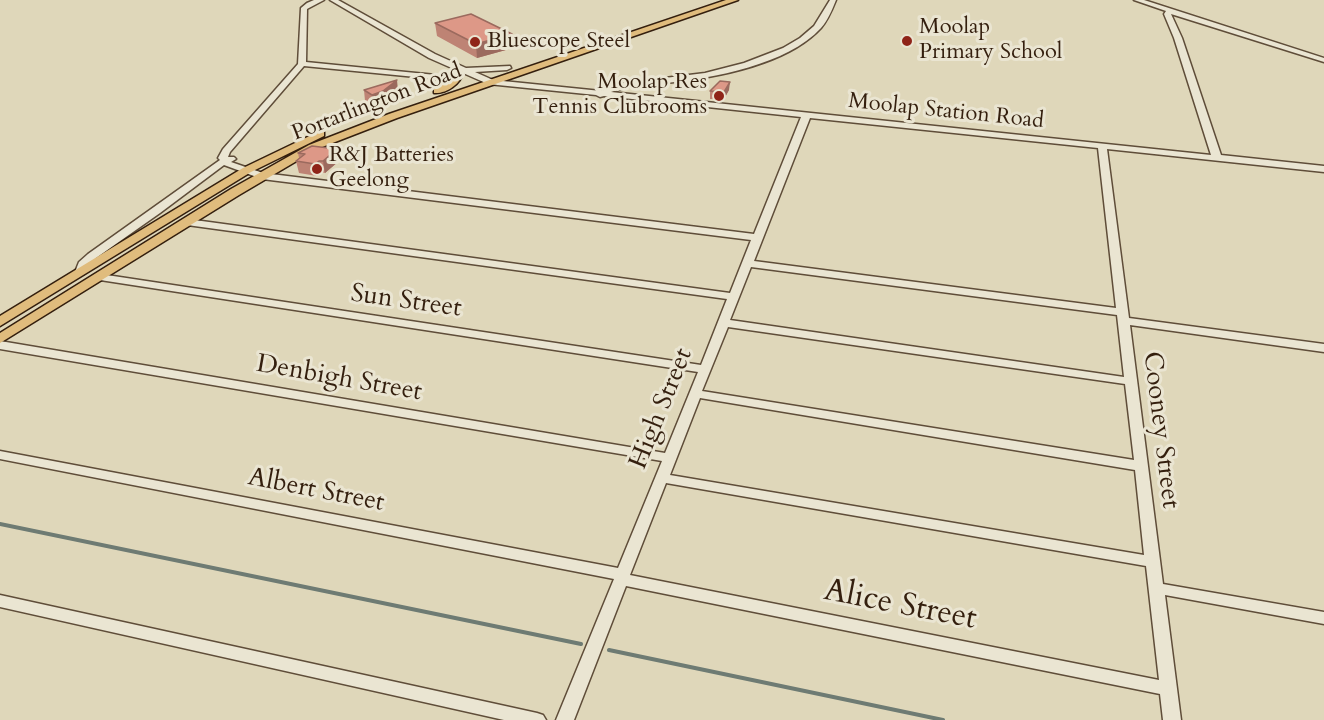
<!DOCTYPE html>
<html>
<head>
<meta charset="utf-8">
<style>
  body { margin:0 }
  canvas { display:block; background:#dfd7ba }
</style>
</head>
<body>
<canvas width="1324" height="720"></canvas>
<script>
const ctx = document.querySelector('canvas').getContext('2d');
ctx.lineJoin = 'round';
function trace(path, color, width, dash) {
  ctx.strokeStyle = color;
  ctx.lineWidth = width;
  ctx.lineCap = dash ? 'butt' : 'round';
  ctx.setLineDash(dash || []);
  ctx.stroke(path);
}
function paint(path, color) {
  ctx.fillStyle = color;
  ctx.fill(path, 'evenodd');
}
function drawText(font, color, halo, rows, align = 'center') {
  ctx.font = font + ' Cardo,serif';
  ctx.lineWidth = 6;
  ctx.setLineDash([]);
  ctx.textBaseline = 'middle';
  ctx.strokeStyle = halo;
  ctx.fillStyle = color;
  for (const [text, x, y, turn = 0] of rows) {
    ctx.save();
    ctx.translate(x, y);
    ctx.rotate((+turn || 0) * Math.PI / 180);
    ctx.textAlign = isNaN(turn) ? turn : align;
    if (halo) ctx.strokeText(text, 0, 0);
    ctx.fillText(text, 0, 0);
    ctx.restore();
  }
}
const stream = new Path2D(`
  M 0,524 L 581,644
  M 609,650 L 943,720`);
const minor = new Path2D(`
  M 314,0 L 324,0 L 307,9 L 306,62 L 436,75 L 440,77 L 436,79 L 304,66 L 230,152 L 228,157 L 234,157 L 236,159 L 231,162 L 263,173 L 754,234 L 801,117 L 604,96 L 600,97 L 596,95 L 488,84 L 429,58 L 330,0 L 338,0 L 435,54 L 466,68 L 510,66 L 511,68 L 507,70 L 475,72 L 493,80 L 601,91 L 624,83 L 705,73 L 744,63 L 783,48 L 800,38 L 814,26 L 830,0 L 836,0 C 832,10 828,20 821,28 C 787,65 713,78 666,83 C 648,86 629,85 611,92 L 1211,155 L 1174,38 L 1164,14 L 1166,11 L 1134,0 L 1144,0 L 1324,58 L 1324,62 L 1171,14 L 1182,38 L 1221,155 L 1324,166 L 1324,172 L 1107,149 L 1129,318 L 1324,344 L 1324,352 L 1130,325 L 1163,584 L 1324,612 L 1324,624 L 1165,595 L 1181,720 L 1163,720 L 1160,694 L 626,586 L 574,720 L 556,720 L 614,579 L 0,459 L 0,451 L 618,568 L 662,461 L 0,349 L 0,341 L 665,453 L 698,372 L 100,280 L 95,277 L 100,274 L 701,365 L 727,299 L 187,225 L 182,222 L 187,219 L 730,293 L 751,240 L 262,179 L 224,165 L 160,213 L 96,258 L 88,265 L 84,274 L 76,274 L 75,272 L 79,262 L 88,254 L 220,160 L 218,158 L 223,149 L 298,64 L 301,8 L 307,3 ZM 810,118 L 1098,148 L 1116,308 L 754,261 ZM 751,267 L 1117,315 L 1124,377 L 730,320 ZM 728,327 L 1125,384 L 1134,460 L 702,391 ZM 700,398 L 1135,470 L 1144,555 L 670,475 ZM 666,483 L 1146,566 L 1159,680 L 630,575 Z
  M 0,595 L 537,713 L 543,715 L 546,720 L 504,720 L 0,607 Z`);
const major = new Path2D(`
  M 726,0 L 738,0 L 397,118 L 317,149 L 239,195 L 0,343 L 0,333 L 231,189 L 309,145 L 389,114 Z
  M 455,70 L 463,72 C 461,84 446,94 434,93 L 434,89 L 448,81 Z
  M 320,131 L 324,132 L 324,136 L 251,172 L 0,326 L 0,316 L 243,168 Z`);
const wall = new Path2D(`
  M 435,23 L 512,34 L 513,48 L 477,58 L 437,36 Z
  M 364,90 L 398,91 L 385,102 L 374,106 L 365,101 Z
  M 729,90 L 724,99 L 710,99 L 710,91 Z
  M 337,149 L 339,161 L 325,173 L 321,172 L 317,176 L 299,173 L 296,161 L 299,158 L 298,153 Z`);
const shadedWall = new Path2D(`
  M 512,34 L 513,48 L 477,58 L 476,44 Z
  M 397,80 L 398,91 L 385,102 L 374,106 L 372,95 Z
  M 730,82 L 729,90 L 724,99 L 724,92 Z
  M 337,149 L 339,161 L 325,173 L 323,161 Z
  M 319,161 L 321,172 L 317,176 L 315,164 Z`);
const building = new Path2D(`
  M 471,14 L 512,34 L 476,44 L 435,23 Z
  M 397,80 L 383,91 L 372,95 L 364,90 Z
  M 720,81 L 730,82 L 724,92 L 710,91 Z
  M 312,146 L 337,149 L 323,161 L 319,161 L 315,164 L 296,161 L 305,154 L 298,153 Z`);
const markers = [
  [907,41,6,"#8f2418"],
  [475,42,6,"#8f2418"],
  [719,96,6,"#8f2418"],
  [317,169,6,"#8f2418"]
];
const farPoinames = [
  ["Moolap",919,28],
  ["Primary School",919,53],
  ["Bluescope Steel",487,42],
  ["Moolap Res",707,83,"right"],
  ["Tennis Clubrooms",707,108,"right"],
  ["R&J Batteries",329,156],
  ["Geelong",329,181]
];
const farStreetnames = [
  ["Portarlington Road",377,103,-21],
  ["Moolap Station Road",946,112,6]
];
const streetNames = [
  ["Sun Street",406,302,8],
  ["Denbigh Street",339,379,10],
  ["High Street",662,409,-68],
  ["Cooney Street",1160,430,83],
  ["Albert Street",316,491,11]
];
const nearStreetnames = [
  ["Alice Street",900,606,11]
];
trace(stream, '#6e7b73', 4);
trace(minor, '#5f4d39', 3);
trace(major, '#341f0e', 3);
paint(minor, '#eae5d2');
paint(major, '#e0bc7d');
paint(wall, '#be8374');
paint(shadedWall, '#9b6a5e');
paint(building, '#dd9887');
trace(building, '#9b6a5e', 1.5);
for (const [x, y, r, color] of markers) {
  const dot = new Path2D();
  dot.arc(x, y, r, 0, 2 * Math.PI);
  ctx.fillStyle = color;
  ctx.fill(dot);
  trace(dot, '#eae5d2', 2);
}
drawText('22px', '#341f0e', '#eae5d2', farPoinames, 'left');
drawText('22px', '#341f0e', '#eae5d2', farStreetnames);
drawText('26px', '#341f0e', '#eae5d2', streetNames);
drawText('32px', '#341f0e', '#eae5d2', nearStreetnames);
</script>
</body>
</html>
